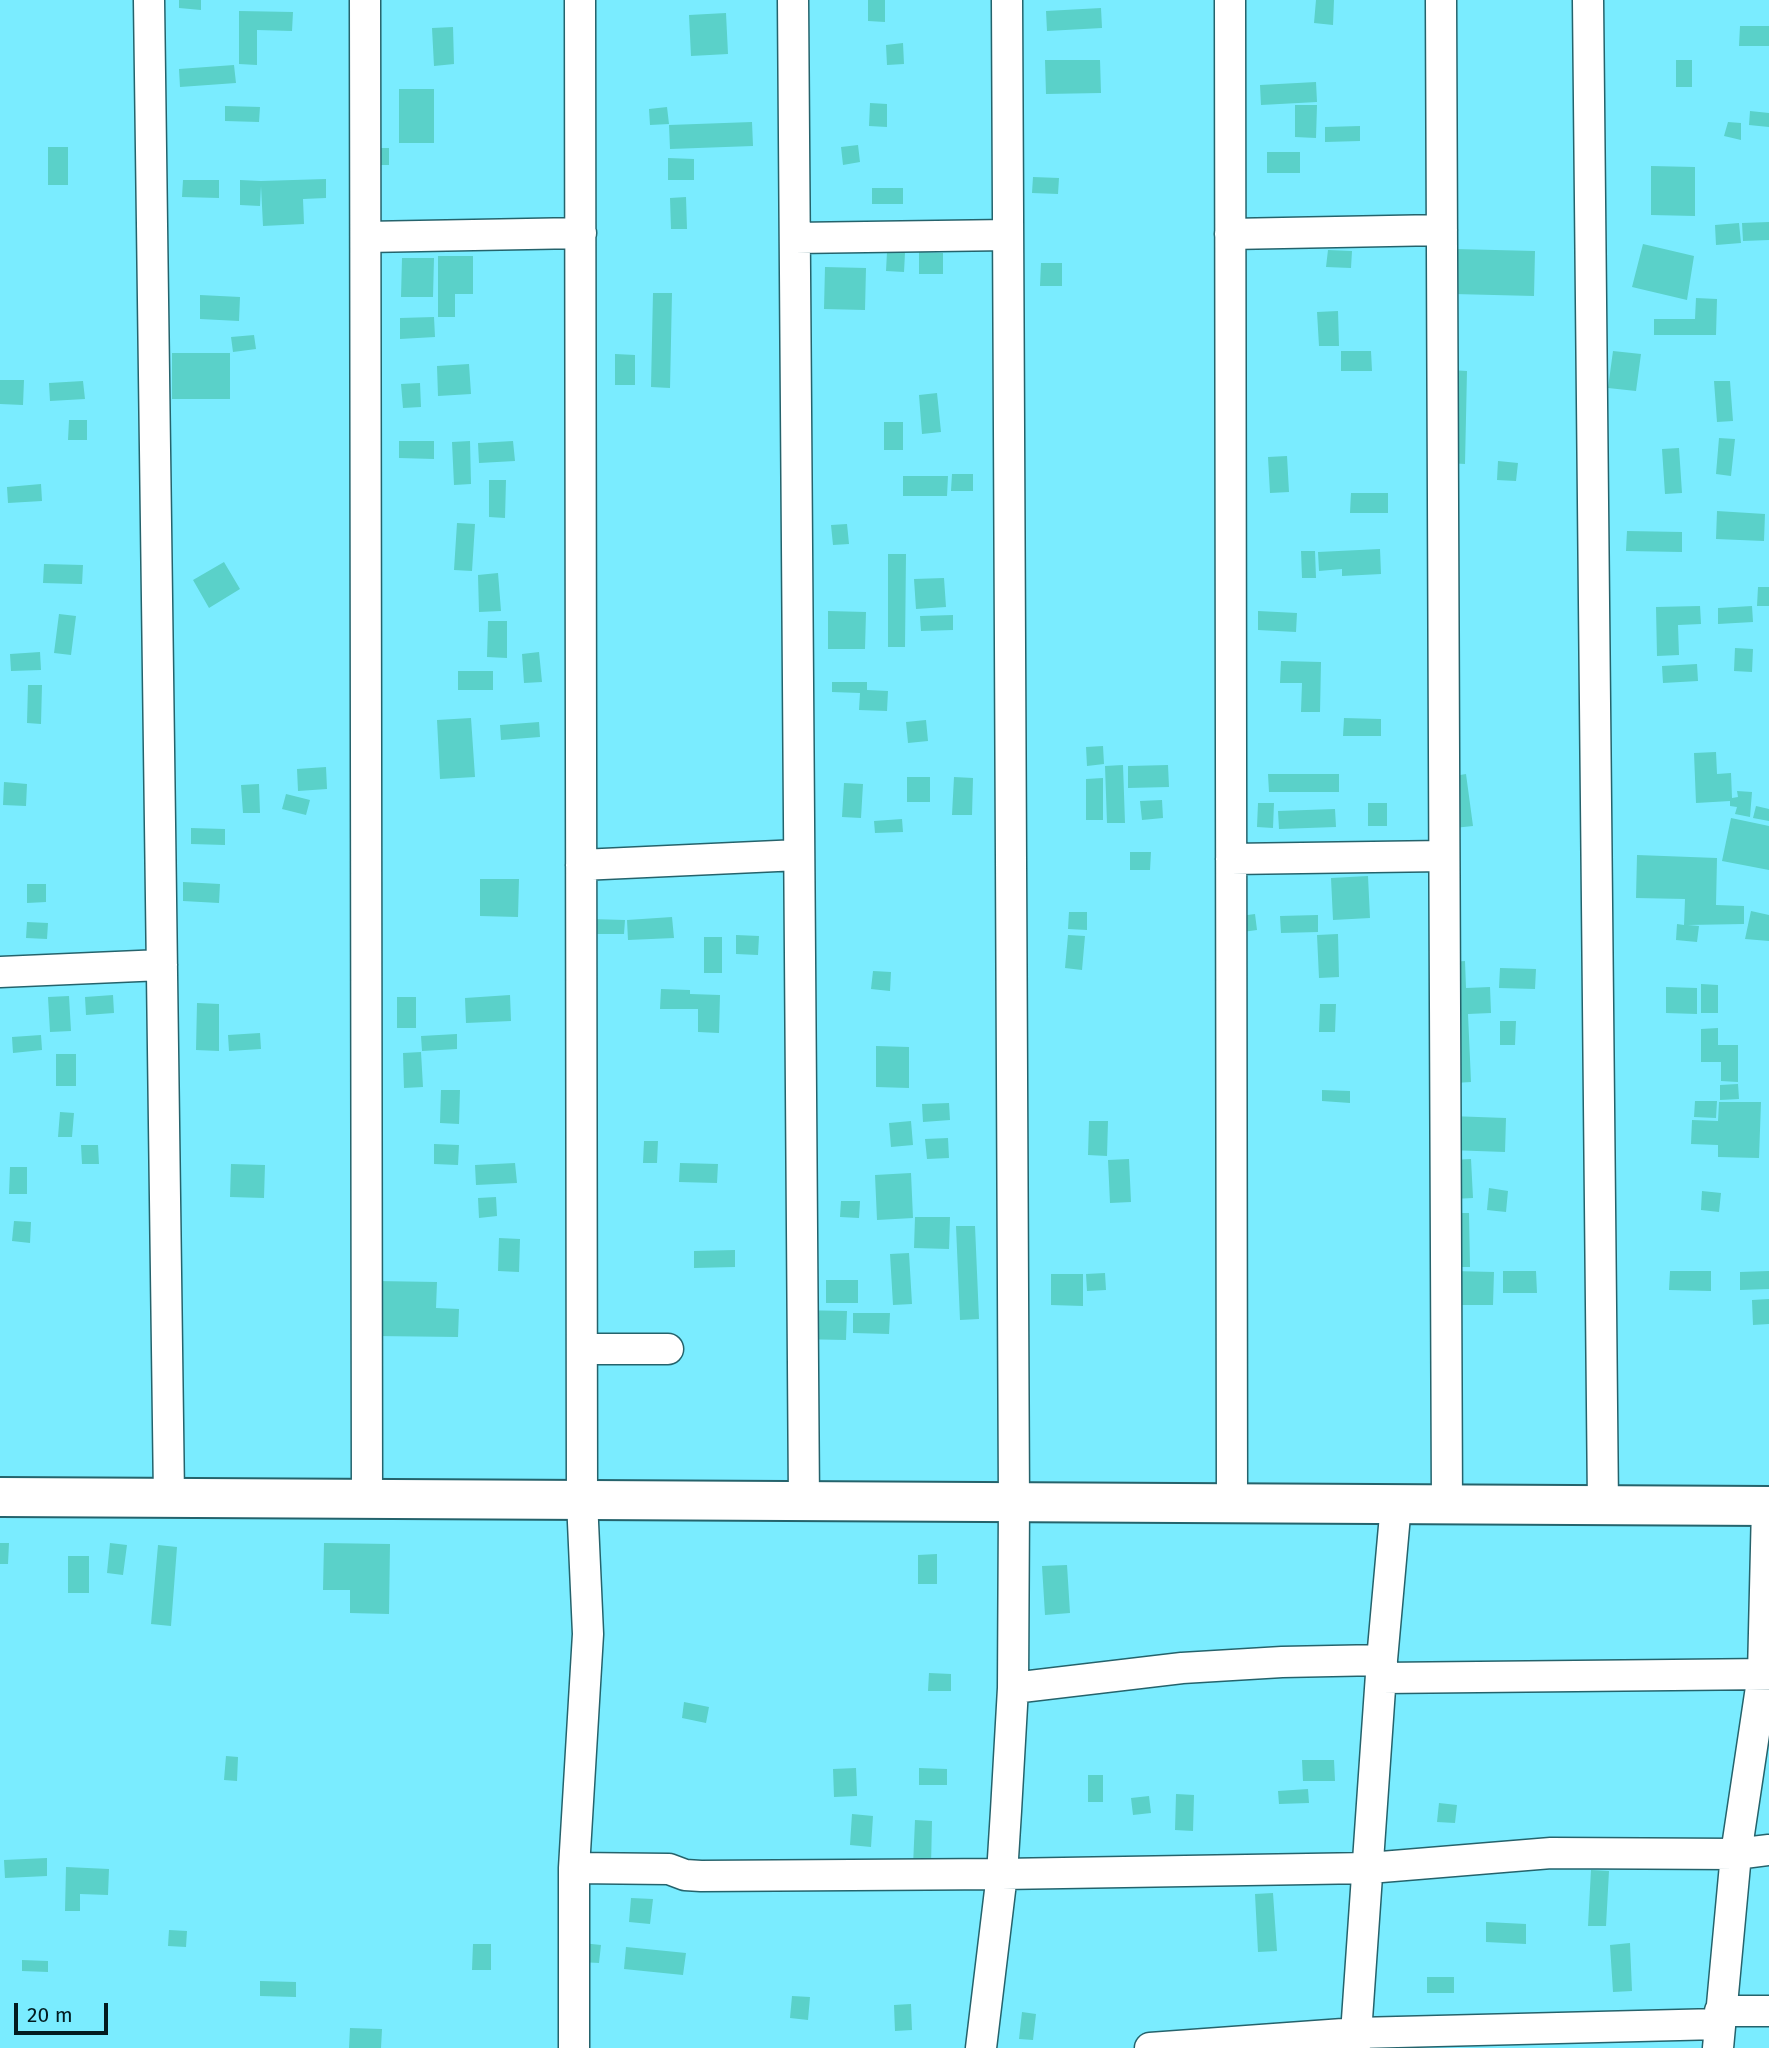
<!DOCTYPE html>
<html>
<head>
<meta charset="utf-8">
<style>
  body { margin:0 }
  #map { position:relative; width:1769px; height:2048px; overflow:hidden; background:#7aecff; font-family:"Fira Sans",sans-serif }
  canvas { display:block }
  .scale { position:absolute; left:14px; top:2003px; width:94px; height:32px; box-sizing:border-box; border:4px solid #021b1f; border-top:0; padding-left:9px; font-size:21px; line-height:24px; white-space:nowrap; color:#021b1f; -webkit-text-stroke:5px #7aecff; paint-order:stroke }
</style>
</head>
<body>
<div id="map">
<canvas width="1769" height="2048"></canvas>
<div class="scale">20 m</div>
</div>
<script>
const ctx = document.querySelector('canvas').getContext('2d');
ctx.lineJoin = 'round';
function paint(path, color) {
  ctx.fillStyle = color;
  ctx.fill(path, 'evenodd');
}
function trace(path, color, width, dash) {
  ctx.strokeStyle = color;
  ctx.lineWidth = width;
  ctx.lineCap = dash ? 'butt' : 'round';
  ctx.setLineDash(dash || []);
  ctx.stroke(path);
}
const building = new Path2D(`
  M 179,0 L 201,0 L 201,10 L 179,8 Z
  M 868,0 L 885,0 L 885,22 L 868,21 Z
  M 1316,0 L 1334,0 L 1333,25 L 1314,23 Z
  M 1101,8 L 1102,28 L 1047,31 L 1046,11 Z
  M 239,11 L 293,12 L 292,31 L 257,30 L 257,65 L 239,64 Z
  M 726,13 L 728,54 L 691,56 L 689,15 Z
  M 1740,26 L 1769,26 L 1769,46 L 1739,46 Z
  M 453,27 L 454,64 L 434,66 L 432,28 Z
  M 903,43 L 904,64 L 887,65 L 886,45 Z
  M 1045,60 L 1100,60 L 1101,93 L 1046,94 Z
  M 1676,60 L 1692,60 L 1692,87 L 1676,87 Z
  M 234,65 L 236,83 L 180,87 L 179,69 Z
  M 1316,82 L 1317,102 L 1261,105 L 1260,85 Z
  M 399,89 L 434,89 L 434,143 L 399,143 Z
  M 870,103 L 887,104 L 887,127 L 869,126 Z
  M 1295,105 L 1317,105 L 1316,138 L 1295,137 Z
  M 225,106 L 260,107 L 259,122 L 225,121 Z
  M 667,107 L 669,124 L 650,125 L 649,109 Z
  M 1750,111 L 1769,113 L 1769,127 L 1749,125 Z
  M 752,122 L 753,146 L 670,149 L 669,125 Z
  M 1728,122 L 1741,123 L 1741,140 L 1724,136 Z
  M 1360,126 L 1360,141 L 1325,142 L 1325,127 Z
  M 858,145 L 860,162 L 843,165 L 841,147 Z
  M 48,147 L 68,147 L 68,185 L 48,185 Z
  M 369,148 L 389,148 L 389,165 L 369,165 Z
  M 1267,152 L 1300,152 L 1300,173 L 1267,173 Z
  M 668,158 L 694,159 L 694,180 L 668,180 Z
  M 1651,166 L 1695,167 L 1695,216 L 1651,215 Z
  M 1033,177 L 1059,178 L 1058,194 L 1032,193 Z
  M 326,179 L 326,198 L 303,199 L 304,224 L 263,226 L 261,186 L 260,206 L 240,205 L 240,180 L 261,181 Z
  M 183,180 L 219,180 L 219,198 L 182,197 Z
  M 872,188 L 903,188 L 903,204 L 872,204 Z
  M 686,197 L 687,229 L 671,229 L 670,198 Z
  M 1769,222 L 1769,240 L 1743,241 L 1742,223 Z
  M 1739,223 L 1741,243 L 1716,245 L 1715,225 Z
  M 1643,244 L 1694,256 L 1687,300 L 1632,287 Z
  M 1455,249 L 1535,251 L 1534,296 L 1454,294 Z
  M 1328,250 L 1352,251 L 1351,268 L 1326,267 Z
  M 887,252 L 905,253 L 904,272 L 886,271 Z
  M 919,252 L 943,253 L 943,274 L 919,274 Z
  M 438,256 L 473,256 L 473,294 L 455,294 L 455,317 L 438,317 Z
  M 402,258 L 434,258 L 433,297 L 401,297 Z
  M 1041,263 L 1062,263 L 1062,286 L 1040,286 Z
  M 825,267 L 866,268 L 865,310 L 824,309 Z
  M 653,293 L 672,293 L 670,388 L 651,387 Z
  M 200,295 L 240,297 L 239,321 L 200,319 Z
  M 1696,298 L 1717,299 L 1716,335 L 1654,335 L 1654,319 L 1695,319 Z
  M 1338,311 L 1339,346 L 1319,346 L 1317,312 Z
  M 434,317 L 435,337 L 400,339 L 400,318 Z
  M 254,335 L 256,349 L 233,352 L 231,337 Z
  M 1341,351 L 1371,351 L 1372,371 L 1341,371 Z
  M 1613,351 L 1641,354 L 1636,391 L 1608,388 Z
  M 172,353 L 230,353 L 230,399 L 172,399 Z
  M 615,354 L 635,355 L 635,385 L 615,385 Z
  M 469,364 L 471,394 L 438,396 L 437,366 Z
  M 1450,370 L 1467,371 L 1465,464 L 1448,463 Z
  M 0,380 L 24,380 L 23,405 L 0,404 Z
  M 83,381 L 85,399 L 50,401 L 49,383 Z
  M 1714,381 L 1730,381 L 1733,421 L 1717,422 Z
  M 420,383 L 421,407 L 403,408 L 401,384 Z
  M 937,393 L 941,432 L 922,434 L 919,395 Z
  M 69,420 L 87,420 L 87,440 L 68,440 Z
  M 884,422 L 903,422 L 903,450 L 884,450 Z
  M 1719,438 L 1735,439 L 1731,476 L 1716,474 Z
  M 399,441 L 434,441 L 434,459 L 399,458 Z
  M 470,441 L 471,484 L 454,485 L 452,442 Z
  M 513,441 L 515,461 L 479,463 L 478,443 Z
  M 1679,448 L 1682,493 L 1665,494 L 1662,449 Z
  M 1287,456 L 1289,492 L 1270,493 L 1268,457 Z
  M 1498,461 L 1518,463 L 1516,481 L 1497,480 Z
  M 952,474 L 973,474 L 973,491 L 951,491 Z
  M 903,476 L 948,476 L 947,496 L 903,496 Z
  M 489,480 L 506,480 L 505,518 L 489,517 Z
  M 41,484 L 42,501 L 8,503 L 7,487 Z
  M 1351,493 L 1388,493 L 1388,513 L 1350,513 Z
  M 1717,511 L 1765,514 L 1764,541 L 1716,539 Z
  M 457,523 L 475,524 L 472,571 L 454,570 Z
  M 847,524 L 849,544 L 833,545 L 831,525 Z
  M 1627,531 L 1682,532 L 1682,552 L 1626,551 Z
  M 1380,549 L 1381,574 L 1342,576 L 1342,569 L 1319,571 L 1318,552 Z
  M 1301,551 L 1315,551 L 1316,578 L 1302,578 Z
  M 888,554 L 906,554 L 905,647 L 888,647 Z
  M 224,562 L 240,589 L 209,608 L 193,580 Z
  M 44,564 L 83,565 L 82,584 L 43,583 Z
  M 498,573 L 501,611 L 479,612 L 478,575 Z
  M 944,578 L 946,607 L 916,609 L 914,579 Z
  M 1758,587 L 1769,587 L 1769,606 L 1757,606 Z
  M 1700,606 L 1701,624 L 1678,625 L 1679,655 L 1657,656 L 1656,607 Z
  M 1752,606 L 1753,622 L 1718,624 L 1718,608 Z
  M 828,611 L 866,612 L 865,649 L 828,649 Z
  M 1258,611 L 1297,613 L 1296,632 L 1258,630 Z
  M 59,614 L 76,616 L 71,655 L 54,653 Z
  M 953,615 L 953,630 L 921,631 L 920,616 Z
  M 488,621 L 507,621 L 507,658 L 487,657 Z
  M 1735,648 L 1753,649 L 1752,672 L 1734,671 Z
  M 40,652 L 41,670 L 11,671 L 10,654 Z
  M 539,652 L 542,682 L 524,683 L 522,654 Z
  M 1281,661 L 1321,662 L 1320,712 L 1301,712 L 1302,683 L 1280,683 Z
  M 1697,664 L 1698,681 L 1663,683 L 1662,666 Z
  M 458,671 L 493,671 L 493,690 L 458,690 Z
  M 832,682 L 867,682 L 867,690 L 888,691 L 887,711 L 859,710 L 860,693 L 832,692 Z
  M 28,685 L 42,685 L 41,724 L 27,723 Z
  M 471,718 L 475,777 L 440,779 L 437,720 Z
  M 1344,718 L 1381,719 L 1381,736 L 1343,736 Z
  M 926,720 L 928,741 L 908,743 L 906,722 Z
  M 539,722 L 540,737 L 501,740 L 500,725 Z
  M 1103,746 L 1104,764 L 1087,766 L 1086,747 Z
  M 1716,752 L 1717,774 L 1731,773 L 1732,798 L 1738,797 L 1737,791 L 1752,792 L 1750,817 L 1735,814 L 1737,807 L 1730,806 L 1730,801 L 1696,803 L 1694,753 Z
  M 1123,765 L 1125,823 L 1107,823 L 1105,766 Z
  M 1168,765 L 1169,787 L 1128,788 L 1128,766 Z
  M 326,767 L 327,789 L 298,791 L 297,769 Z
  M 1268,774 L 1339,774 L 1339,792 L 1269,792 Z
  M 1466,774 L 1473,826 L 1454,828 L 1448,777 Z
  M 907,777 L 930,777 L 930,802 L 907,802 Z
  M 954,777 L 973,778 L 972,815 L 952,815 Z
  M 1103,778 L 1103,820 L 1086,820 L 1086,779 Z
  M 4,782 L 27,784 L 26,806 L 3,805 Z
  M 844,783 L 863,784 L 861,818 L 842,817 Z
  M 259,784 L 260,813 L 243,813 L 241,785 Z
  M 286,794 L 310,800 L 306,815 L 282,809 Z
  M 1162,800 L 1163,818 L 1142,820 L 1140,801 Z
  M 1258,803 L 1274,803 L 1273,828 L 1257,827 Z
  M 1368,803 L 1387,803 L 1387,826 L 1368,826 Z
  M 1756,806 L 1769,809 L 1769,821 L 1753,818 Z
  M 1335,809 L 1336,827 L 1279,829 L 1278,811 Z
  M 1731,818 L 1769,826 L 1769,870 L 1722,861 Z
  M 902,819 L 903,832 L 875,833 L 874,821 Z
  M 191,828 L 225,829 L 225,845 L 191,844 Z
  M 1130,852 L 1151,852 L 1150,870 L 1130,870 Z
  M 1637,855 L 1717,858 L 1716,905 L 1744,906 L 1744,924 L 1688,925 L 1699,926 L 1697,942 L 1676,940 L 1677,924 L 1684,925 L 1685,899 L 1636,898 Z
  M 1368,876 L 1370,918 L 1333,920 L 1331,878 Z
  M 480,879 L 519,879 L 518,917 L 480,916 Z
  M 183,882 L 220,884 L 219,903 L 183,901 Z
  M 27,884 L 46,884 L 46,902 L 27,903 Z
  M 1751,911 L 1769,915 L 1769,941 L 1745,939 Z
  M 1069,912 L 1087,912 L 1087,930 L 1068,929 Z
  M 1255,914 L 1257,930 L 1235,933 L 1233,917 Z
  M 1318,915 L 1318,932 L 1281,933 L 1280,916 Z
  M 672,917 L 674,938 L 628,940 L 627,920 Z
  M 591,919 L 625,920 L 624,934 L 591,934 Z
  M 27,922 L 48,923 L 47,939 L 26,938 Z
  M 1338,934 L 1339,977 L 1319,978 L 1317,935 Z
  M 736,935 L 759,936 L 758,955 L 736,954 Z
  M 1068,935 L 1085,936 L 1082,970 L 1065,968 Z
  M 704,937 L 722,937 L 722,973 L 704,973 Z
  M 1465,961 L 1466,988 L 1490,987 L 1491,1013 L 1468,1014 L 1471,1082 L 1455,1083 L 1450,962 Z
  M 1500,968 L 1536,969 L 1535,989 L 1499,988 Z
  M 873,971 L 891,972 L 890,991 L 871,989 Z
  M 1701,984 L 1718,985 L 1718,1013 L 1701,1013 Z
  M 1666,987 L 1697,988 L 1697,1014 L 1666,1013 Z
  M 661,989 L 690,990 L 690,994 L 720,995 L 719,1033 L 698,1032 L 698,1009 L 660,1009 Z
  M 113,995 L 114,1013 L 86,1015 L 85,997 Z
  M 510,995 L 511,1021 L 466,1023 L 465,998 Z
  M 69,996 L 71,1031 L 50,1032 L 48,997 Z
  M 397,997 L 416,997 L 416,1028 L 397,1028 Z
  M 197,1003 L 219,1004 L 219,1051 L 196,1050 Z
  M 1320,1004 L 1336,1004 L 1335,1032 L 1319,1032 Z
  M 1500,1021 L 1516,1021 L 1515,1045 L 1500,1045 Z
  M 1718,1028 L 1718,1045 L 1738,1045 L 1738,1082 L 1721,1081 L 1721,1062 L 1701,1062 L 1701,1029 Z
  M 260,1033 L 261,1049 L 229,1051 L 228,1035 Z
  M 457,1034 L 457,1049 L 422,1051 L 421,1036 Z
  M 41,1035 L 42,1050 L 13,1053 L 12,1037 Z
  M 876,1046 L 909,1047 L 909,1088 L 876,1087 Z
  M 421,1052 L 423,1087 L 404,1088 L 403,1053 Z
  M 56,1054 L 76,1054 L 76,1086 L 56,1086 Z
  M 1738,1084 L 1739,1099 L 1720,1100 L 1720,1085 Z
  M 441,1090 L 460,1090 L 459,1124 L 440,1123 Z
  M 1322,1090 L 1350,1091 L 1350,1103 L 1322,1101 Z
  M 1695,1101 L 1717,1101 L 1716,1118 L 1694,1117 Z
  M 1719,1102 L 1761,1102 L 1759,1158 L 1718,1157 L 1718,1145 L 1691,1144 L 1692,1120 L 1718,1121 Z
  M 949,1103 L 950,1120 L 923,1122 L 922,1104 Z
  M 60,1112 L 74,1113 L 72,1137 L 58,1137 Z
  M 1450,1116 L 1506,1118 L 1505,1152 L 1449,1150 Z
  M 911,1121 L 913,1145 L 891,1147 L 889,1123 Z
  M 1089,1121 L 1108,1121 L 1107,1156 L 1088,1155 Z
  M 948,1138 L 949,1158 L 927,1159 L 925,1139 Z
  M 644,1141 L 658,1141 L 657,1163 L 643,1163 Z
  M 434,1144 L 459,1145 L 458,1165 L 434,1164 Z
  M 81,1145 L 98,1145 L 99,1164 L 82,1164 Z
  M 1129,1159 L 1131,1202 L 1110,1203 L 1108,1160 Z
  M 1471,1159 L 1473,1198 L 1453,1199 L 1451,1160 Z
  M 515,1163 L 517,1183 L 476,1185 L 475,1165 Z
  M 680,1163 L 718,1164 L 717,1183 L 679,1182 Z
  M 231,1164 L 265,1165 L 264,1198 L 230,1197 Z
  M 10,1167 L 27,1167 L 27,1194 L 9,1194 Z
  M 911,1173 L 913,1218 L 877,1220 L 875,1175 Z
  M 1489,1188 L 1508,1191 L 1506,1212 L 1487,1210 Z
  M 1702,1191 L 1721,1193 L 1719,1212 L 1701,1210 Z
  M 496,1197 L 497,1216 L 479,1218 L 478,1198 Z
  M 841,1201 L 860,1201 L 859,1218 L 840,1217 Z
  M 1450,1213 L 1469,1213 L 1470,1267 L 1451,1267 Z
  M 915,1217 L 950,1217 L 949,1249 L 914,1248 Z
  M 14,1221 L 31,1222 L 30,1243 L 12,1241 Z
  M 956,1226 L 975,1226 L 979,1319 L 960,1320 Z
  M 499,1238 L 520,1239 L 519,1272 L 498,1271 Z
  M 735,1250 L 735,1267 L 694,1268 L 694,1251 Z
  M 909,1253 L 912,1304 L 893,1305 L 890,1254 Z
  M 1453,1271 L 1494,1272 L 1493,1305 L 1453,1305 Z
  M 1503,1271 L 1536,1271 L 1537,1293 L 1503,1293 Z
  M 1670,1271 L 1711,1271 L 1711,1291 L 1669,1290 Z
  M 1769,1271 L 1769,1289 L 1740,1290 L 1740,1272 Z
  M 1105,1273 L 1106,1290 L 1087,1291 L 1086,1274 Z
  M 1051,1274 L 1083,1274 L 1083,1306 L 1051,1305 Z
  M 826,1280 L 858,1280 L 858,1303 L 826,1303 Z
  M 376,1281 L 437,1282 L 436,1308 L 459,1309 L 458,1337 L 375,1336 Z
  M 1769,1299 L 1769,1324 L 1753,1325 L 1752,1300 Z
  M 796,1310 L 847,1311 L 846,1340 L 796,1339 Z
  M 853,1313 L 890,1313 L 889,1334 L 853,1333 Z
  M 0,1543 L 9,1543 L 8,1564 L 0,1564 Z
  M 110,1543 L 127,1545 L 123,1575 L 107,1573 Z
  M 324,1543 L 390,1544 L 389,1614 L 350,1613 L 350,1590 L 323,1590 Z
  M 158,1545 L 177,1547 L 171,1626 L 151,1624 Z
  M 937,1554 L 937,1584 L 918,1584 L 918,1555 Z
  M 68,1556 L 89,1556 L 89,1593 L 68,1593 Z
  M 1067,1565 L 1070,1613 L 1045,1615 L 1042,1566 Z
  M 929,1673 L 951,1674 L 951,1691 L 928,1691 Z
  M 684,1702 L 709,1707 L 706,1723 L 682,1718 Z
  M 226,1756 L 238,1757 L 237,1781 L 224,1780 Z
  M 1302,1760 L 1334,1760 L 1335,1781 L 1303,1781 Z
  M 856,1768 L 857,1796 L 834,1797 L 833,1769 Z
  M 919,1768 L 947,1769 L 947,1785 L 919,1785 Z
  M 1088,1775 L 1103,1775 L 1103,1802 L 1088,1802 Z
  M 1308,1789 L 1309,1803 L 1279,1804 L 1278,1791 Z
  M 1176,1794 L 1194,1795 L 1193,1831 L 1175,1830 Z
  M 1149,1796 L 1151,1813 L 1133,1815 L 1131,1798 Z
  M 1439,1803 L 1457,1805 L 1455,1823 L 1437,1822 Z
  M 852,1814 L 873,1816 L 871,1847 L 850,1845 Z
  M 915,1820 L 932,1821 L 931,1866 L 913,1866 Z
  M 47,1858 L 47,1876 L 5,1878 L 4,1860 Z
  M 66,1867 L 109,1869 L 108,1895 L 80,1894 L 80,1911 L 65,1911 Z
  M 1591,1870 L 1609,1871 L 1606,1926 L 1588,1926 Z
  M 1273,1893 L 1277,1951 L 1258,1952 L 1255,1894 Z
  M 631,1898 L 653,1899 L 650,1924 L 629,1922 Z
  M 1486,1922 L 1526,1924 L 1526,1944 L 1486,1942 Z
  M 169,1930 L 187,1931 L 186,1947 L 168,1946 Z
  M 582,1943 L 601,1945 L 599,1963 L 580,1962 Z
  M 1630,1943 L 1632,1991 L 1613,1992 L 1610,1945 Z
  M 473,1944 L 491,1944 L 491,1970 L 472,1970 Z
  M 626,1947 L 686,1953 L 683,1975 L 624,1969 Z
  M 22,1960 L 48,1961 L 48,1972 L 22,1971 Z
  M 1427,1977 L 1454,1977 L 1454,1993 L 1427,1993 Z
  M 260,1981 L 296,1982 L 296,1997 L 260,1996 Z
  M 792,1996 L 810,1997 L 808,2020 L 790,2018 Z
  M 911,2004 L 912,2030 L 895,2031 L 894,2005 Z
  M 1022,2012 L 1036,2014 L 1033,2040 L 1019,2039 Z
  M 350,2028 L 382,2029 L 381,2048 L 349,2048 Z`);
const street = new Path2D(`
  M 149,0 L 169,1497
  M 365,0 L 367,1498
  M 793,0 L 804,1501
  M 1230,0 L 1232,1503
  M 1441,0 L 1447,1504
  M 1588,0 L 1603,1505
  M 1230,234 L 1442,230
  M 366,237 L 581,233
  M 795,238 L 1008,235
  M 1231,859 L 1444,856
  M 581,865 L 799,855
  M 0,972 L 162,965
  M 582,1349 L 668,1349
  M 1382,1678 L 1769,1674
  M 1013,1688 L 1182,1668 L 1282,1662 L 1382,1660
  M 574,1868 L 669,1869 L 685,1875 L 701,1876 L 1002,1874 L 1369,1868 L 1551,1853 L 1736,1854 L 1769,1850
  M 1720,2011 L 1769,2011
  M 574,2048 L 574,1868 L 588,1634 L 582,1500 L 580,0
  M 981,2048 L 1002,1874 L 1006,1811 L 1013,1688 L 1014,1502 L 1007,0
  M 1150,2048 L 1357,2033 L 1719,2024
  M 1355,2048 L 1382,1660 L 1396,1504
  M 1718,2048 L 1736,1854 L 1763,1674 L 1767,1506`);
const secondary = new Path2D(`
  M 0,1497 L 1769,1506`);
paint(building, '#5ad1c9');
trace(street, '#25636c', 33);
trace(secondary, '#25636c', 42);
trace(street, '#fff', 30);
trace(secondary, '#fff', 38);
</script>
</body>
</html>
